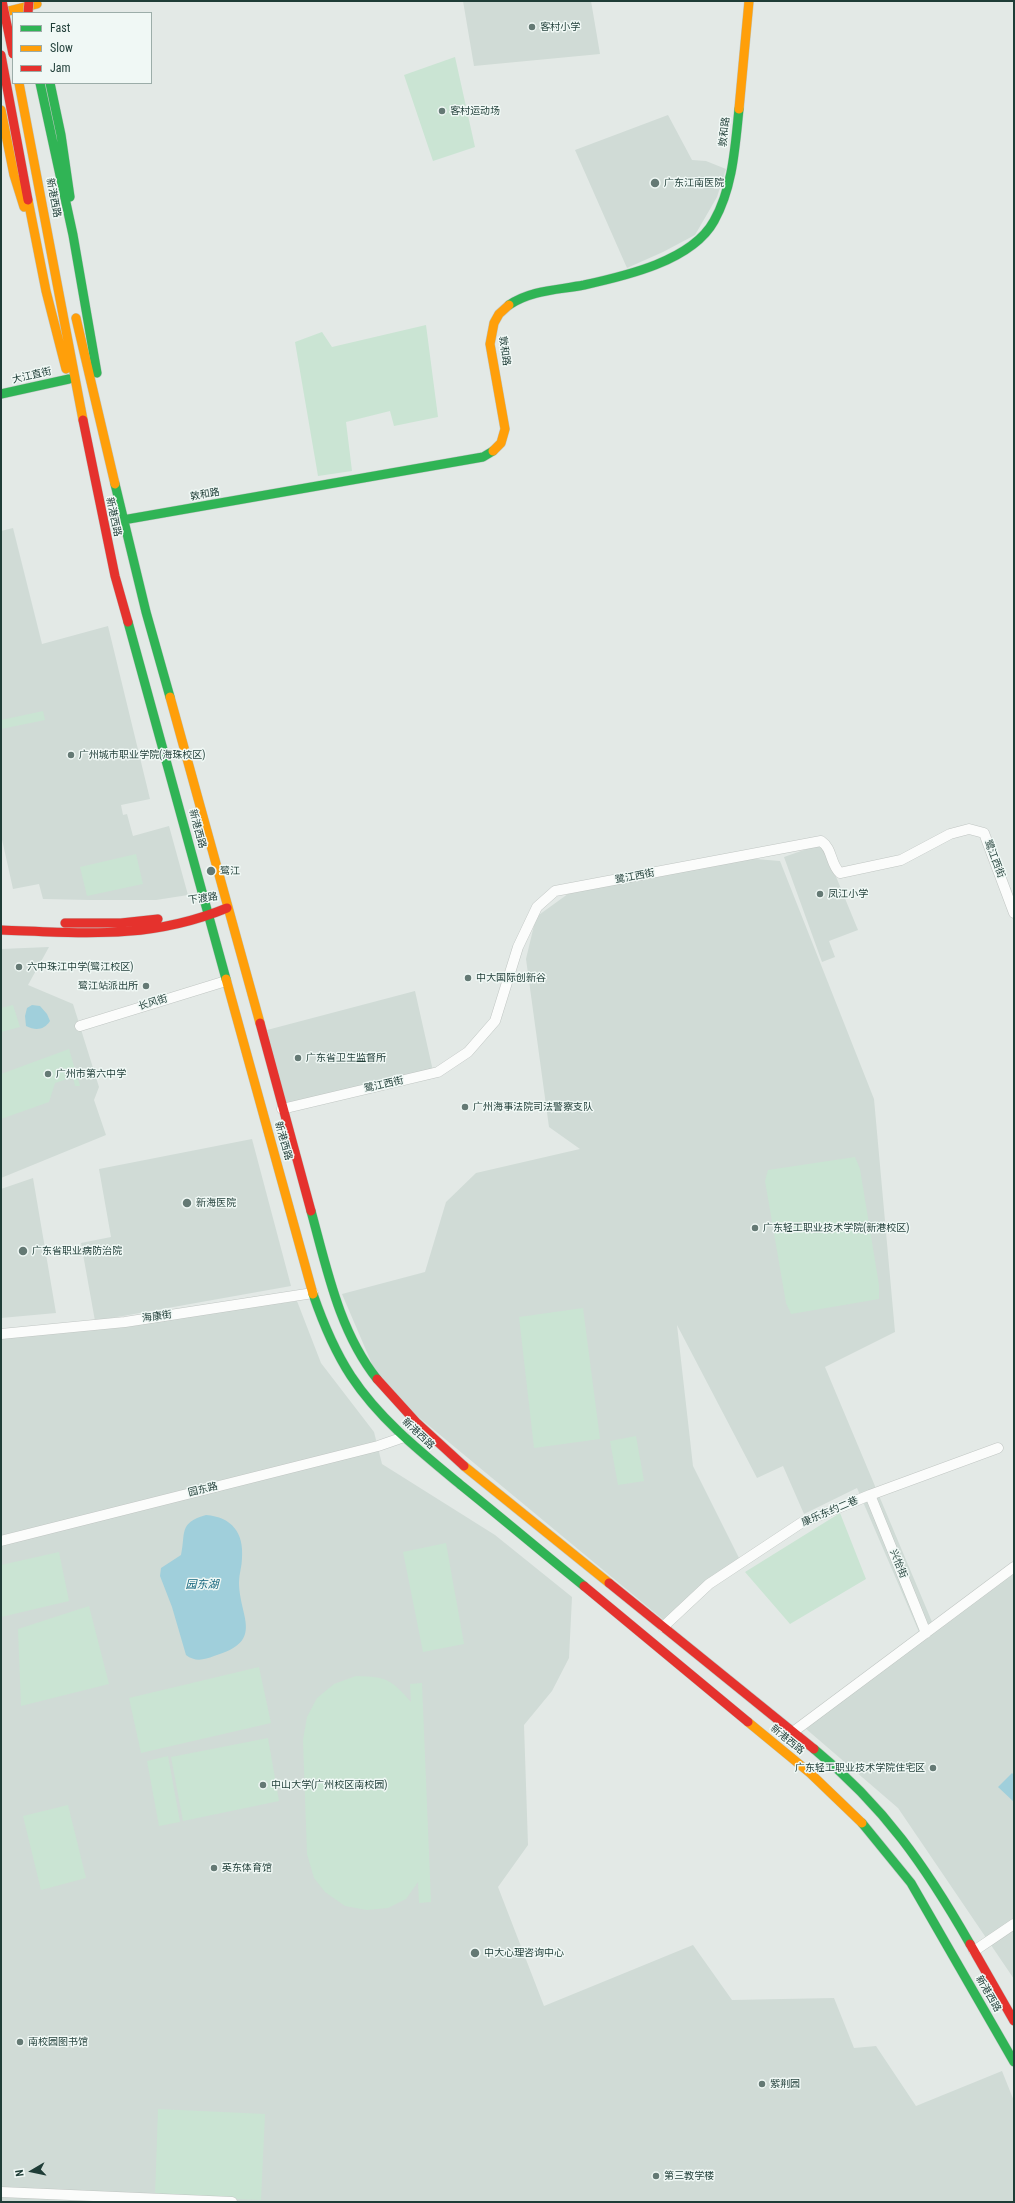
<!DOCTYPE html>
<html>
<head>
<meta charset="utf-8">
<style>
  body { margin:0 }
  #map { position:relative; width:1015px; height:2203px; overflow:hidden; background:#e3e9e6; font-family:"Roboto Condensed",sans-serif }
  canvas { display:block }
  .frame { position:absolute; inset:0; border:2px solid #1f3d37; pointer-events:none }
  .legend { position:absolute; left:12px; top:12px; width:140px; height:72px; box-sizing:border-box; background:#f0f8f5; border:1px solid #9cada9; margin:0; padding:5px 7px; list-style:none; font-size:12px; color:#1f3d37 }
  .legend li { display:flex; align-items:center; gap:8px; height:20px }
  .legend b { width:20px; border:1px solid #9cada9 }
  .north { position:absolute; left:12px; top:2151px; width:40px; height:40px; -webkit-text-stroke:3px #f0f8f5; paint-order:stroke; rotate:261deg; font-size:11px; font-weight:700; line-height:16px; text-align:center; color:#1f3d37 }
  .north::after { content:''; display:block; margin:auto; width:14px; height:18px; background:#1f3d37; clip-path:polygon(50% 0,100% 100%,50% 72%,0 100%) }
</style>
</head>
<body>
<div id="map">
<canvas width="1015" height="2203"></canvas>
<div class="frame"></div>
<ul class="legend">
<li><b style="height:5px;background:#30b455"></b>Fast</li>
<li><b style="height:5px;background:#ff9f0a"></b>Slow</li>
<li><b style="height:5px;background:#e5322d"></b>Jam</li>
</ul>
<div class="north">N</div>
</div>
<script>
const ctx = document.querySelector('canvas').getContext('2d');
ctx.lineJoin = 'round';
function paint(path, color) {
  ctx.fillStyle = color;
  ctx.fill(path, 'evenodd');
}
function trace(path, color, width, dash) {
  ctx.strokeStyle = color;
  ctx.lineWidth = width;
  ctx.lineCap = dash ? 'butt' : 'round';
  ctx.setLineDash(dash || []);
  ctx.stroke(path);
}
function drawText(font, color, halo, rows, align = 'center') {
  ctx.font = font + ' "Roboto Condensed","Noto Sans SC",sans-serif';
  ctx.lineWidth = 3;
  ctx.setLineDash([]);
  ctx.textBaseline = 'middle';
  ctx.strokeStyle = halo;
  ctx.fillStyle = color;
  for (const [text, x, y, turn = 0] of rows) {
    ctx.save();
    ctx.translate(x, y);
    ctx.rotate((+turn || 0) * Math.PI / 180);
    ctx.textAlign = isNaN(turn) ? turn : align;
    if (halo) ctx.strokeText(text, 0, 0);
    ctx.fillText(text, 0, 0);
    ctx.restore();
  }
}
const built = new Path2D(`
  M 463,1 L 591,1 L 600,54 L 474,66 Z
  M 668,115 L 692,160 L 706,161 L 726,169 L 717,197 L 695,235 L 663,252 L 627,268 L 575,150 Z
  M 13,528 L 42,644 L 108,626 L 150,799 L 121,805 L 123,815 L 127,814 L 133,836 L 169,826 L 188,895 L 156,900 L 90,900 L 43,899 L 39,884 L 13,889 L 1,835 L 1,531 Z
  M 818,845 L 823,845 L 858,930 L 829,941 L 835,957 L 822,962 L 784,857 Z
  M 731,857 L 780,861 L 874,1099 L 895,1332 L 825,1367 L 935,1629 L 1014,1569 L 1014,1979 L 898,1808 L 805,1728 L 922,1639 L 857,1488 L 804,1514 L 783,1466 L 757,1478 L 677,1325 L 693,1466 L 740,1560 L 666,1622 L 416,1415 L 375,1371 L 342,1294 L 425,1272 L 446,1202 L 476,1173 L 580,1149 L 549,1127 L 526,959 L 536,917 L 572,891 Z
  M 49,947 L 28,985 L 73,1004 L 99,1087 L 94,1100 L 106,1135 L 1,1178 L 1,949 Z
  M 415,991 L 433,1071 L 287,1106 L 267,1030 Z
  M 252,1139 L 291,1286 L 95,1321 L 81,1243 L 111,1237 L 99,1169 Z
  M 33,1178 L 56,1313 L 1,1318 L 1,1189 Z
  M 297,1301 L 321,1363 L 374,1432 L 382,1464 L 495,1535 L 572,1597 L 569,1658 L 552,1691 L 524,1725 L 528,1845 L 498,1887 L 544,2006 L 693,1945 L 732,2000 L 834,1998 L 854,2048 L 876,2046 L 916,2106 L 1002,2071 L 1014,2101 L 1014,2202 L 1,2202 L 1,1338 Z`);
const green = new Path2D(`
  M 455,57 L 475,147 L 433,161 L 404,75 Z
  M 426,325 L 438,417 L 394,426 L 390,411 L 346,422 L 352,471 L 318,476 L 295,342 L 322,332 L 332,347 Z
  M 43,711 L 45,720 L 1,729 L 1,720 Z
  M 136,854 L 143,884 L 87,896 L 80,867 Z
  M 13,1005 L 20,1027 L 1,1032 L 1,1008 Z
  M 69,1049 L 80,1086 L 75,1086 L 73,1077 L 55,1083 L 49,1102 L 1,1119 L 1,1074 Z
  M 855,1157 L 860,1169 L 879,1285 L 879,1299 L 791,1314 L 786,1303 L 765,1181 L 768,1170 Z
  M 583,1308 L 600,1439 L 534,1448 L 519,1317 Z
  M 636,1436 L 644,1481 L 618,1485 L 610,1441 Z
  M 840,1513 L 866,1579 L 790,1624 L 745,1572 Z
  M 446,1543 L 464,1644 L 423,1652 L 403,1552 Z
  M 59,1552 L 69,1601 L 1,1617 L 1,1565 Z
  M 89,1606 L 109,1684 L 21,1706 L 18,1629 Z
  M 259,1667 L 271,1723 L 141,1753 L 129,1698 Z
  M 356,1676 C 387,1677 391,1679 411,1702 L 410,1684 L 422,1683 L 431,1902 L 419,1903 L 418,1882 L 406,1899 L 388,1908 L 367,1910 L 345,1906 L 325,1892 L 314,1878 L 307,1854 L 303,1740 L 307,1717 L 317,1698 L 334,1684 Z
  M 268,1738 L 279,1801 L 183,1821 L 171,1757 Z
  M 168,1756 L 180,1822 L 159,1826 L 147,1761 Z
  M 68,1805 L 86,1878 L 41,1890 L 23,1816 Z
  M 158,2109 L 265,2114 L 261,2200 L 155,2196 Z`);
const water = new Path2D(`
  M 32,1005 L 40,1006 L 47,1014 L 50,1021 C 44,1030 36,1031 26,1026 L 25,1016 L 27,1008 Z
  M 206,1515 C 232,1517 244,1533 242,1558 C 242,1566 239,1574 239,1582 C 239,1617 266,1641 214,1656 C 204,1660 195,1662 186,1655 L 172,1607 L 160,1576 L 161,1568 L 181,1555 C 186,1533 178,1523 206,1515 Z
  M 1012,1773 L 1014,1775 L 1014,1802 L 998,1787 Z`);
const street = new Path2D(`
  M 80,1026 L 226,981
  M 282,1109 L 438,1072 L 468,1052 L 495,1021 L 518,947 L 537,907 L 555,891 L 821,841 C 833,849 830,864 840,873 L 901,860 L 950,834 L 969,829 L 984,833 L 1014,913
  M 1,1334 L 125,1322 L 313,1293
  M 870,1495 L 926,1633
  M 1,1541 L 378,1446 L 404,1437
  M 663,1627 L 709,1584 L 801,1523 L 870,1495 L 998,1448
  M 793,1732 L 1014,1567
  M 974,1951 L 1014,1924
  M 1,2192 L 232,2202`);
const fast = new Path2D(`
  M 40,83 L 73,235 L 97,373
  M 50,83 L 61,135 L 70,197
  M 509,305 C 531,290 558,290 584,285 C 625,276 692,261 714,221 C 733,187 735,147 739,109
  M 1,394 L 69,379
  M 115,484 L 146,612 L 170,697
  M 123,520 L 483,457 L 493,451
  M 128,622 L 226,979
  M 311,1211 C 327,1269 339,1331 377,1379
  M 313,1294 C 323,1323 334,1350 351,1376 C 380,1420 422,1453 462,1486 C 503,1519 543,1553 584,1586
  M 814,1749 C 884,1806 926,1867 970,1944
  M 862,1823 L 911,1883 L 1014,2062`);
const slow = new Path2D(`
  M 1,13 L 37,4
  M 19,83 L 83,420
  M 739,109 L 749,1
  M 1,110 L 14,175 L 24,207
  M 28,200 L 46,291 L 66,369
  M 76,318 L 115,484
  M 493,451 L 501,443 L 505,429 L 490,344 L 494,323 L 499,314 L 509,305
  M 170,697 L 260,1023
  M 226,979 L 313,1294
  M 464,1466 L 609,1583
  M 748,1722 L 810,1773 L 862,1823`);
const jam = new Path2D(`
  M 1,55 L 28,200
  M 83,420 L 115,576 L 128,622
  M 65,923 L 121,923 L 158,919
  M 1,930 C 83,933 149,940 227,908
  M 260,1023 L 311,1211
  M 377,1379 L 416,1422 L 464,1466
  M 609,1583 L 814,1749
  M 584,1586 L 748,1722
  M 970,1944 L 1014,2021`);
const jamBridge = new Path2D(`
  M 2,1 L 13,54
  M 28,13 L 29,1`);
const markers = [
  [532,27,4,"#647974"],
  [442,111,4,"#647974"],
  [655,183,5,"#647974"],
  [71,755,4,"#647974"],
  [211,871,5,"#647974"],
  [820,894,4,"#647974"],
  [19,967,4,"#647974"],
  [468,978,4,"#647974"],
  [146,986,4,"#647974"],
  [298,1058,4,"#647974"],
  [48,1074,4,"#647974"],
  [465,1107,4,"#647974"],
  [187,1203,5,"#647974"],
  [755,1228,4,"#647974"],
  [23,1251,5,"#647974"],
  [933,1768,4,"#647974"],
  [263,1785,4,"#647974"],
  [214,1868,4,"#647974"],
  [475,1953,5,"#647974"],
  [20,2042,4,"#647974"],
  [762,2084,4,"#647974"],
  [656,2176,4,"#647974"]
];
const poiNames = [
  ["客村小学",540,27],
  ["客村运动场",450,111],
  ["广东江南医院",664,183],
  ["广州城市职业学院(海珠校区)",79,755],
  ["鹭江",220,871],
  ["凤江小学",828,894],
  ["六中珠江中学(鹭江校区)",27,967],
  ["中大国际创新谷",476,978],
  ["鹭江站派出所",138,986,"right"],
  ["广东省卫生监督所",306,1058],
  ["广州市第六中学",56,1074],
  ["广州海事法院司法警察支队",473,1107],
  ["新海医院",196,1203],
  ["广东轻工职业技术学院(新港校区)",763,1228],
  ["广东省职业病防治院",32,1251],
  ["广东轻工职业技术学院住宅区",925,1768,"right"],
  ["中山大学(广州校区南校园)",271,1785],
  ["英东体育馆",222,1868],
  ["中大心理咨询中心",484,1953],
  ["南校园图书馆",28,2042],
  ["紫荆园",770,2084],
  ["第三教学楼",664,2176]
];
const streetNames = [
  ["敦和路",725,132,-83],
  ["新港西路",53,198,79],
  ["敦和路",504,351,82],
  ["大江直街",32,376,-13],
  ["敦和路",205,495,-10],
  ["新港西路",113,517,78],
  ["新港西路",197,829,75],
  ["鹭江西街",994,859,69],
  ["鹭江西街",635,877,-11],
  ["下渡路",203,899,-8],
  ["长风街",153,1003,-17],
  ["鹭江西街",384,1085,-13],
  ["新港西路",283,1141,74],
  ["海康街",157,1317,-8],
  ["新港西路",418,1434,43],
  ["园东路",203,1490,-14],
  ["康乐东约二巷",830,1512,-23],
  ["兴怡街",898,1564,68],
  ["新港西路",787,1740,39],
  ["新港西路",988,1994,60]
];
const waterNames = [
  ["园东湖",202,1585]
];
paint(built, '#d0dbd6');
paint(green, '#cae4d3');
paint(water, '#a0cfdb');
trace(street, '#c0c6c3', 11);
trace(fast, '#bec6c3', 10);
trace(slow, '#bec6c3', 10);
trace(jam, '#bec6c3', 10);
trace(street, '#fbfcfb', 10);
trace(fast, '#30b455', 9);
trace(slow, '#ff9f0a', 9);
trace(jam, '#e5322d', 9);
trace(jamBridge, '#bbc5c3', 10, []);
trace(jamBridge, '#e5322d', 9);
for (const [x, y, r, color] of markers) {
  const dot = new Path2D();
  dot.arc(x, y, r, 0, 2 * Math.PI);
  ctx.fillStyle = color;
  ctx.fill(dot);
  trace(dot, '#f0f8f5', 1.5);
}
drawText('10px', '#1f3d37', '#f0f8f5', poiNames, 'left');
drawText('10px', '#1f3d37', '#f0f8f5', streetNames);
drawText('italic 11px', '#15667d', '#f0f8f5', waterNames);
</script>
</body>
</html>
